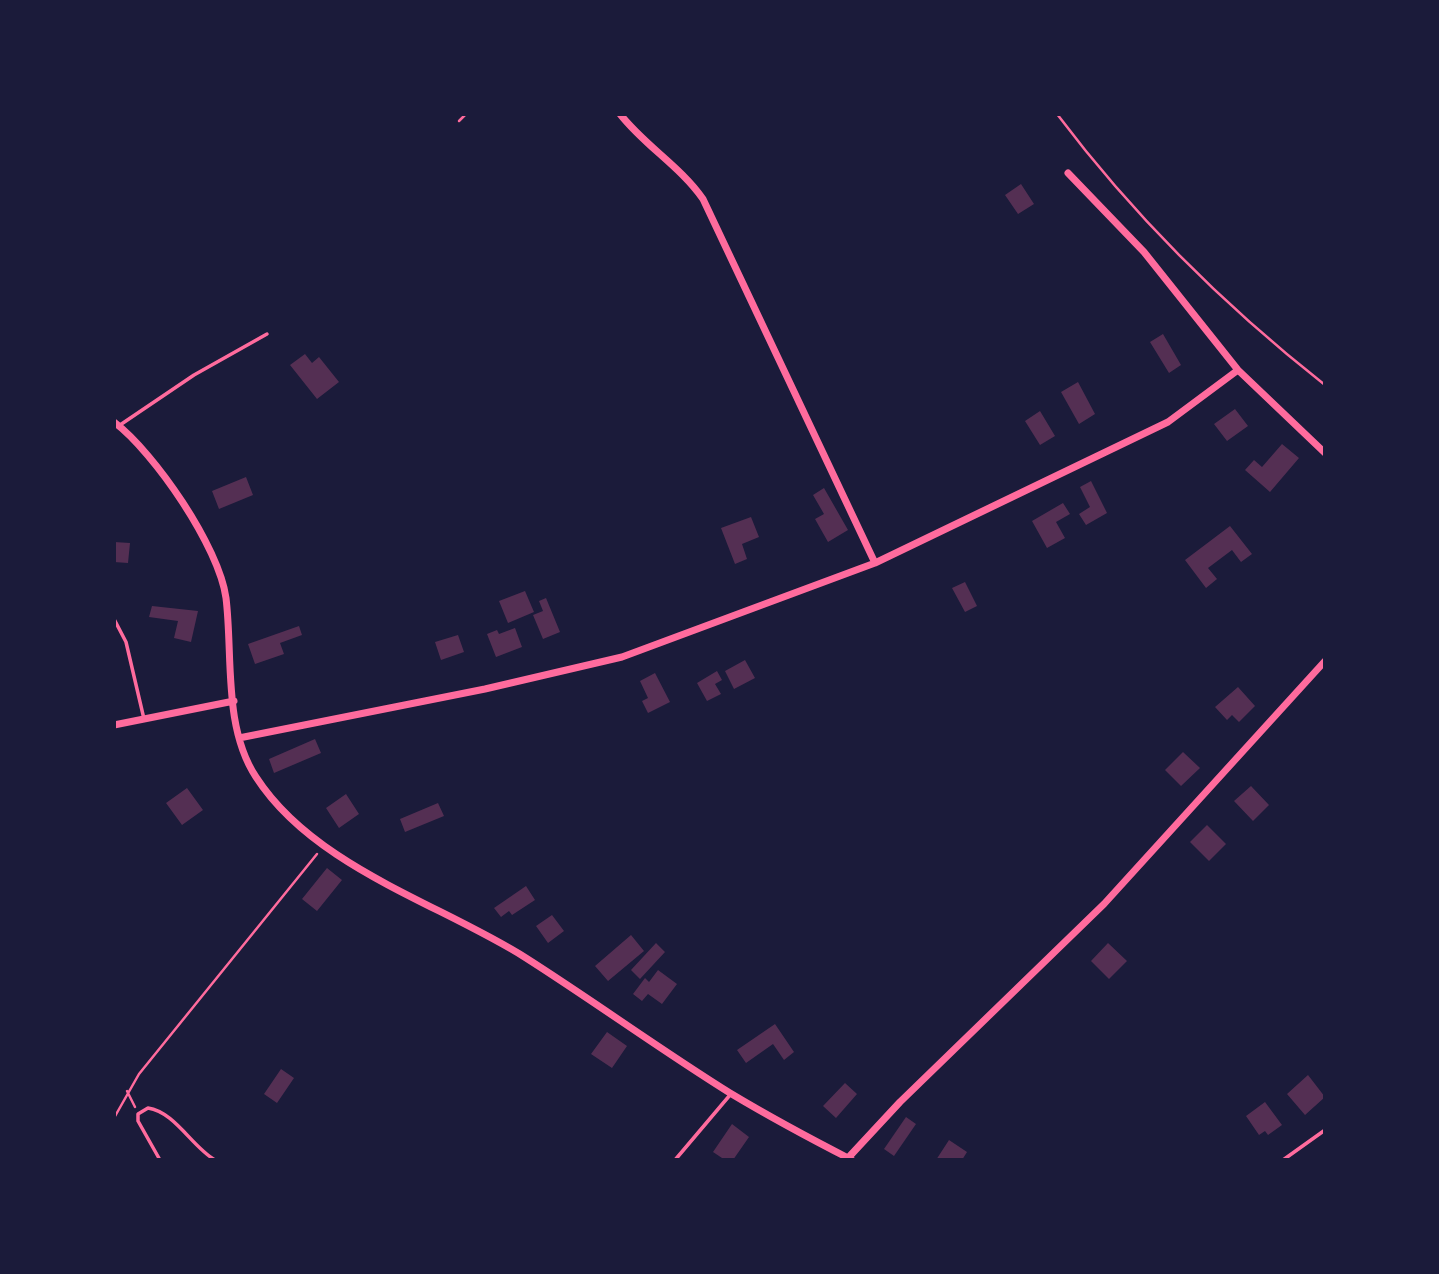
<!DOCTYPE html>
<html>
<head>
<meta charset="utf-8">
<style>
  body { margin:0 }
  #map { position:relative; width:1439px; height:1274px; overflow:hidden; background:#1b1b3a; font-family:Overpass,sans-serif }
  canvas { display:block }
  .frame { position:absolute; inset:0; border:116px solid #1b1b3a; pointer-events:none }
</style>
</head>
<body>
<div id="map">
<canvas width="1439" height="1274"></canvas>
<div class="frame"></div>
</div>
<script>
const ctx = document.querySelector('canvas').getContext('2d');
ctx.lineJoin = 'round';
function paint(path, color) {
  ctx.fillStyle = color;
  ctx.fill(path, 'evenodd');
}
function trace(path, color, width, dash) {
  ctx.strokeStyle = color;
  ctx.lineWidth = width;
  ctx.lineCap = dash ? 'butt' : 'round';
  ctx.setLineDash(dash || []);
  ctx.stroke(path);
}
const building = new Path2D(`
  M 1021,184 L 1034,204 L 1018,214 L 1005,195 Z
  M 1163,334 L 1181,365 L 1169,373 L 1150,342 Z
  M 305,354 L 312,363 L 319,357 L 339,382 L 317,399 L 290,365 Z
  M 1078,382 L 1095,414 L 1079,424 L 1061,392 Z
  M 1235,409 L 1248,426 L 1227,441 L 1214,424 Z
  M 1040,411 L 1055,436 L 1040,445 L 1025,421 Z
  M 1282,444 L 1299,458 L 1270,492 L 1245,470 L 1254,460 L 1262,467 Z
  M 246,477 L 253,495 L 219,509 L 212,491 Z
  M 1091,481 L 1107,513 L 1086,525 L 1079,514 L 1090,507 L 1080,487 Z
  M 824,488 L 848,530 L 828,542 L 815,519 L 824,514 L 813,495 Z
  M 1063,503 L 1070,514 L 1056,522 L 1065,538 L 1047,548 L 1032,521 Z
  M 751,517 L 759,537 L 742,544 L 747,559 L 735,564 L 721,528 Z
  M 1230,526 L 1252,554 L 1241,562 L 1232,550 L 1208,568 L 1217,579 L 1206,588 L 1185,560 Z
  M 114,542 L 130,543 L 128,563 L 114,562 Z
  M 965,582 L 977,606 L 965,612 L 952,588 Z
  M 525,591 L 534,612 L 508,623 L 499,601 Z
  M 546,598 L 560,632 L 543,639 L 533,615 L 543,611 L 539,601 Z
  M 152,606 L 198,611 L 191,642 L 174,638 L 178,621 L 149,617 Z
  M 299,626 L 302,635 L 280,643 L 284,654 L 255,664 L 248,644 Z
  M 515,628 L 522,647 L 496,657 L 487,634 L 497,630 L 499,634 Z
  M 458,635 L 464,652 L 441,660 L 435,642 Z
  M 745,660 L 755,678 L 734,689 L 725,671 Z
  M 717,671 L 722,680 L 715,684 L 721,694 L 707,701 L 697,683 Z
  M 655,673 L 670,702 L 648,713 L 642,701 L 648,698 L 640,681 Z
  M 1238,687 L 1255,706 L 1239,722 L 1232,715 L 1227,720 L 1215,707 Z
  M 315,739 L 321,753 L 274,773 L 269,759 Z
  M 1183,752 L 1200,768 L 1181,786 L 1165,770 Z
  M 1251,786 L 1269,805 L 1253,821 L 1234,801 Z
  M 187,788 L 203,810 L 182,825 L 166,803 Z
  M 346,794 L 359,814 L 339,828 L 326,808 Z
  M 438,803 L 444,816 L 405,832 L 400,819 Z
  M 1207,825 L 1226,844 L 1209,861 L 1190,842 Z
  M 327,868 L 342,880 L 317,911 L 302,899 Z
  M 526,886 L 535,900 L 512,915 L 509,911 L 501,917 L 494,908 Z
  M 552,915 L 564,931 L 548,943 L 536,926 Z
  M 631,935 L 644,951 L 608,981 L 595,966 Z
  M 656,943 L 665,952 L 640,979 L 631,970 Z
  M 1108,943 L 1127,961 L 1109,979 L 1091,961 Z
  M 658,970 L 677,984 L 662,1004 L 648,994 L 642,1001 L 633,994 L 645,978 L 649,982 Z
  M 775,1024 L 794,1052 L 784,1060 L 773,1044 L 746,1063 L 737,1050 Z
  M 607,1032 L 627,1046 L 612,1068 L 591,1054 Z
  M 281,1069 L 294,1078 L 277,1103 L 264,1094 Z
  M 1308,1075 L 1325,1097 L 1305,1115 L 1287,1094 Z
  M 845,1083 L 857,1094 L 836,1118 L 823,1106 Z
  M 1265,1102 L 1282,1125 L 1268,1135 L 1265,1131 L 1259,1135 L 1246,1116 Z
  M 906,1117 L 916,1124 L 894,1156 L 884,1149 Z
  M 732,1124 L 749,1137 L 733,1160 L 725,1160 L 713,1152 Z
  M 949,1140 L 967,1152 L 962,1160 L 936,1160 Z`);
const path = new Path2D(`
  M 1057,114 C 1133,215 1226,307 1325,385
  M 459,121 L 466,114
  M 127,1091 L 135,1107
  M 114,1118 L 139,1074 L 317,854`);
const service = new Path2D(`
  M 120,425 L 194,375 L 267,334
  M 114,619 L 126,642 L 144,719
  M 160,1160 L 138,1121 L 138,1114 L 148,1108 C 175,1112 192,1147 215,1160
  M 675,1160 L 730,1095
  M 1283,1160 L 1325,1130`);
const minor = new Path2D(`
  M 620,114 C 645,146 680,166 703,199 L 875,563
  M 1068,173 L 1144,252 L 1238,370 L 1325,453
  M 114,422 C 155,453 219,547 226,598 C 233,655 223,727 256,777 C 314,867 439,903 526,958 C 595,1002 661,1050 730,1093 C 770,1117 811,1139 852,1160
  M 114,725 L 234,701
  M 239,738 L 485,689 L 622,657 L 875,563 L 1168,422 L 1238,370
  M 848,1158 L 900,1102 L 1104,904 L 1325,661`);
paint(building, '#542f53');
trace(path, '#ff6b9d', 2.5);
trace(service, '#ff6b9d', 3.5);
trace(minor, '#ff6b9d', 7);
</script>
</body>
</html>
